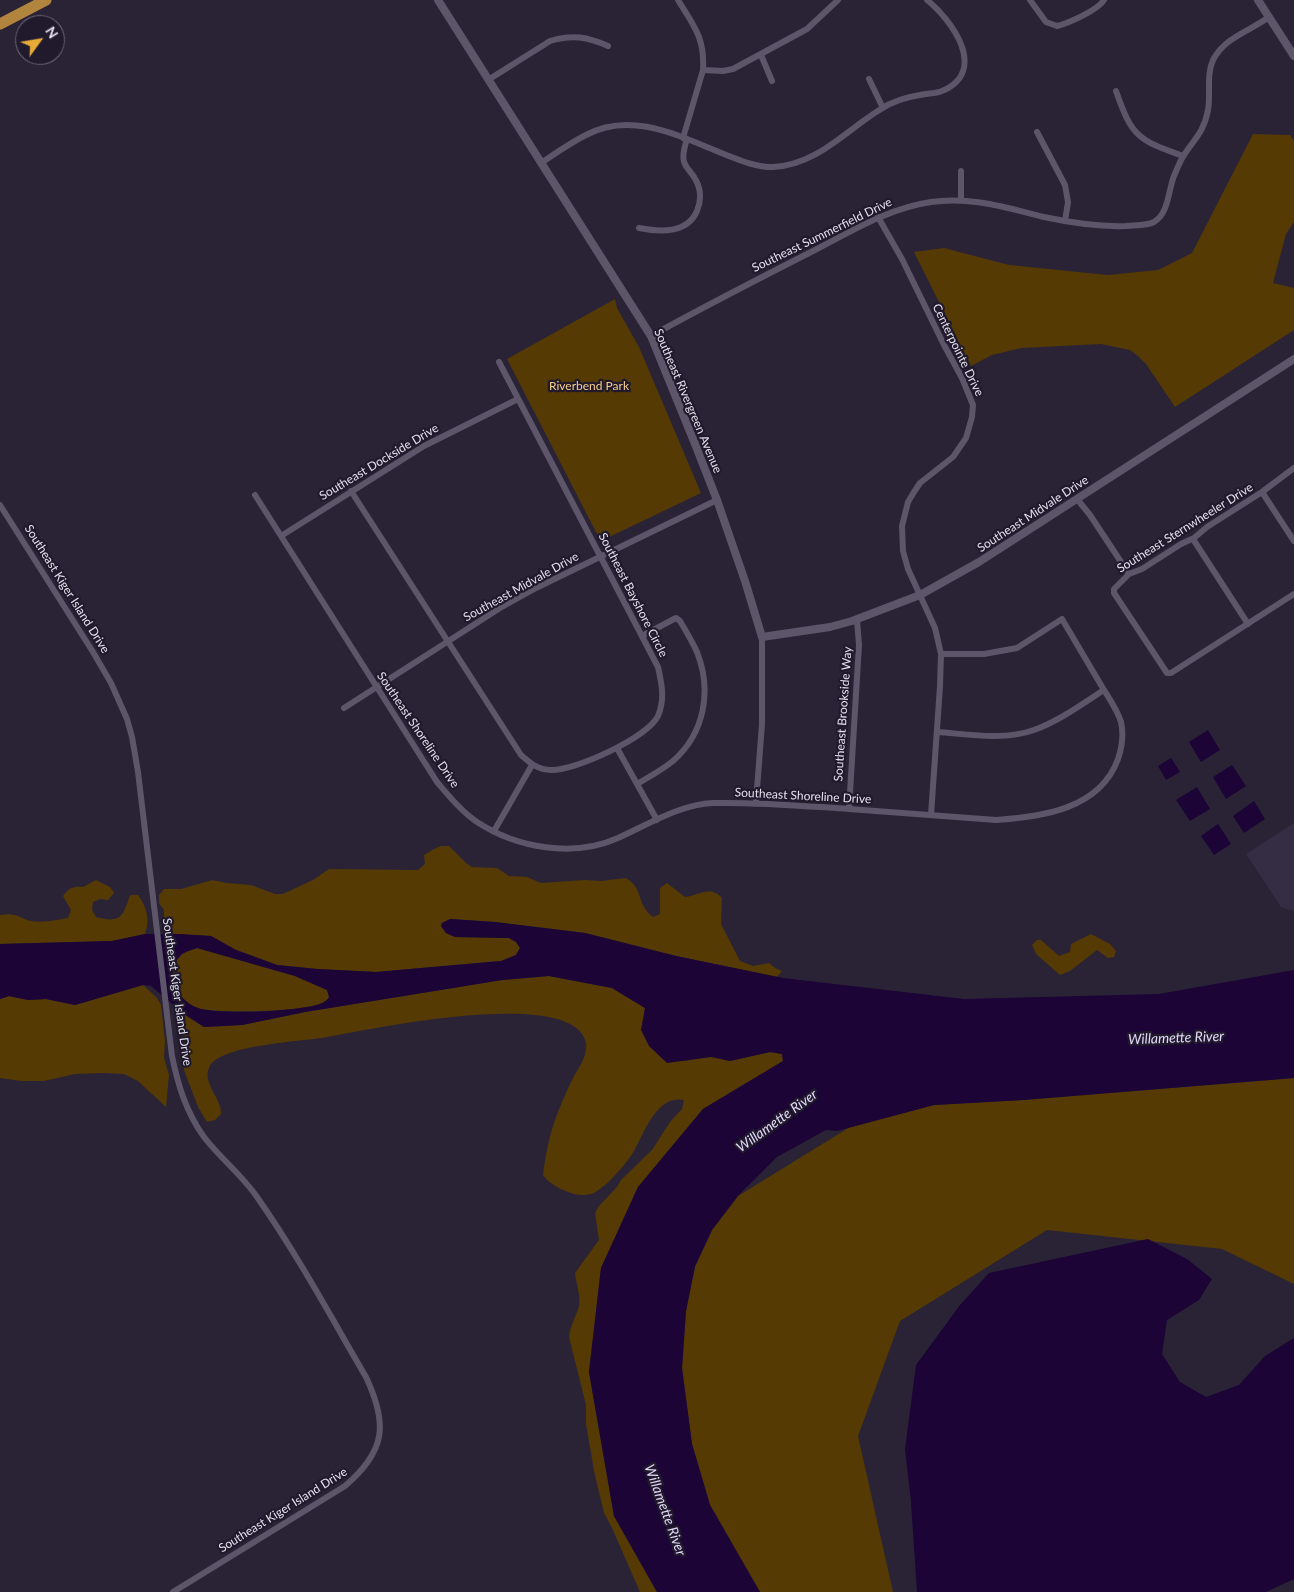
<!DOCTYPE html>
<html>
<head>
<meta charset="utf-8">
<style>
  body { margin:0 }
  #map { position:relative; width:1294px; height:1592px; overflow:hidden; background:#2a2336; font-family:Lato,sans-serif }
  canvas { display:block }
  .north { position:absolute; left:15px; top:15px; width:50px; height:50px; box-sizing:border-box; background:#201a2c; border:1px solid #6e6a79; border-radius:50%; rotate:58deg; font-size:14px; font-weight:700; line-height:20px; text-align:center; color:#e4e1ed }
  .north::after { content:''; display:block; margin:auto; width:18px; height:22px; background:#e9ab38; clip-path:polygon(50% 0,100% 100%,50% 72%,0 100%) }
</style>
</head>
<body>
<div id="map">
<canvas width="1294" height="1592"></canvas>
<div class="north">N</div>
</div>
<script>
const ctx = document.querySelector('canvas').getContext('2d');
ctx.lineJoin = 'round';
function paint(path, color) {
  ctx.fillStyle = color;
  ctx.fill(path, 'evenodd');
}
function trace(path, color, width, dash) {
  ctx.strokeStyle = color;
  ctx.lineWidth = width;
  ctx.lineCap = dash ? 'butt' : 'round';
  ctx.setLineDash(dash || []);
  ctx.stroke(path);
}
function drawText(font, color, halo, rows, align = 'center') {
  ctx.font = font + ' Lato,sans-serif';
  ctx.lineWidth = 4.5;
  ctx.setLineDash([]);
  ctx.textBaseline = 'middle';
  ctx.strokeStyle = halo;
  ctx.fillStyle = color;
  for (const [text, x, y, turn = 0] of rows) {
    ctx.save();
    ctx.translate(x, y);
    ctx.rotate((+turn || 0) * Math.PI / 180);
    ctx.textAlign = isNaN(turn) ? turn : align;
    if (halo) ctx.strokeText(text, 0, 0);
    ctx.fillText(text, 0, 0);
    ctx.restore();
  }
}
const built = new Path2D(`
  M 1294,823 L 1294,911 L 1281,907 L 1246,854 Z`);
const green = new Path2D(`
  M 1253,134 L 1290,135 L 1294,141 L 1294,222 L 1286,234 L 1273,283 L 1294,288 L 1294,330 L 1175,407 L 1146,364 L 1138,356 L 1130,350 L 1101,344 L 1021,348 L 992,355 L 971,366 L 914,252 L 944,248 L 1009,265 L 1108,275 L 1158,270 L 1192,253 Z
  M 615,299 L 617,308 L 639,347 L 701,493 L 603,540 L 597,534 L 507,359 Z
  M 441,846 L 449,846 L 466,863 L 472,867 L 497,868 L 509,876 L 527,877 L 541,883 L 584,880 L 601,881 L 626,878 C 645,890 635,903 653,917 L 660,914 L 660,888 L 667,883 L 685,897 C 700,895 710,885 722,898 L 721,924 L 740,961 L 753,966 L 769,963 L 775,968 L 782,971 L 777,977 L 676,956 L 585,933 L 495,922 L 451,919 L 442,923 L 441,926 L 446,933 L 455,937 L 509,938 L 516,942 L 520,948 L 516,955 L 501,961 L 376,972 L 317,969 L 277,965 L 236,950 L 211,936 L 164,934 L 164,910 L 159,903 L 159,895 L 164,889 L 181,889 L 212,880 L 227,883 L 251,885 L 275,894 L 283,894 L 313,880 L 329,869 L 418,870 L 425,864 L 424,855 L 434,849 Z
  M 96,880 L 110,887 L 114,893 L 108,900 L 100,899 L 93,902 L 92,910 L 96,917 C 121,924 123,916 130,895 L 138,895 C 147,907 150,920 145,934 L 112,941 L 0,944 L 0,915 C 14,913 15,915 27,920 C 38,924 57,920 68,918 L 71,910 L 63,896 C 69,888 73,886 83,887 Z
  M 1091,934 L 1110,944 L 1116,951 L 1114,957 L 1108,958 L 1097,950 L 1070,971 L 1060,975 L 1036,954 L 1032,945 L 1037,940 L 1041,940 L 1059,956 L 1070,952 L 1071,944 Z
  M 197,948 L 295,976 L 327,990 L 330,997 C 328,999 326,1001 324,1002 C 309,1012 216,1014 198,1008 C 178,1002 163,974 180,956 C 183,952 192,950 197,948 Z
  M 549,976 L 612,988 L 645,1008 L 644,1016 L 684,1061 L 711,1056 L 730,1061 L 770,1052 L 782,1054 L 783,1061 L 703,1109 L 638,1187 L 601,1268 L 589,1372 L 614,1516 L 657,1592 L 640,1592 L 612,1528 L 604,1513 L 594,1471 L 586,1424 L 586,1405 L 569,1337 C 570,1326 576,1317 579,1306 C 581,1295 576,1284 575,1273 L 599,1240 L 595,1213 L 599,1206 L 617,1187 L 621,1180 L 652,1150 L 670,1122 L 682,1109 L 684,1100 C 657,1094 644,1133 634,1151 C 628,1162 603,1191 591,1194 C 584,1196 575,1195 568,1192 C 558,1188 550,1184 543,1175 C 545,1157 549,1137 555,1120 C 560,1106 566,1092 573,1078 C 578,1068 588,1056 586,1043 C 574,985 368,1030 327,1037 C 303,1042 218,1044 209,1068 C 202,1083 222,1099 221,1114 L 215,1120 L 207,1122 L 198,1107 L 184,1070 L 183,1027 L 184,1014 L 204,1027 L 242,1025 L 305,1012 L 502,980 Z
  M 143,985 L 157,998 L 161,1005 L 165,1041 L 164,1058 L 169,1075 L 166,1107 L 138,1081 L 124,1074 L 103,1073 L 75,1074 L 44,1081 L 21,1081 L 0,1078 L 0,999 L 9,996 L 28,1000 L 46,999 L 75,1005 Z
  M 1294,1078 L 1294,1284 L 1222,1249 L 1047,1230 L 900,1321 L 858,1436 L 893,1592 L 760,1592 L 710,1505 L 692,1444 L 682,1368 L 686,1311 L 695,1267 L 712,1230 L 738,1196 L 850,1127 L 934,1105 L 1023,1100 Z`);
const water = new Path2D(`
  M 1208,730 L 1220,750 L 1201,762 L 1189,742 Z
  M 1171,758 L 1180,772 L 1166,780 L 1158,766 Z
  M 1232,765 L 1246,786 L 1226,799 L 1213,777 Z
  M 1197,787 L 1210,809 L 1190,821 L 1176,800 Z
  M 1254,801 L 1265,819 L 1244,833 L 1233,816 Z
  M 1218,824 L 1231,844 L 1214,855 L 1201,836 Z
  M 450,919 L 495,922 L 585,933 L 676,956 L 783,978 L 964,999 L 1159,994 L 1294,970 L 1294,1078 L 1023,1100 L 934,1105 L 837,1131 L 826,1130 L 777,1157 L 738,1196 L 712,1230 L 695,1266 L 686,1311 L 682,1368 L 692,1444 L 710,1505 L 760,1592 L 657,1592 L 614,1516 L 589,1372 L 601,1268 L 638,1187 L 703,1109 L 783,1061 L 782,1054 L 770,1052 L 730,1061 L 711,1057 L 667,1063 L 649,1046 L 641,1030 L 645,1008 L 612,988 L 549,976 L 502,980 L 305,1012 L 242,1025 L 204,1027 L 184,1014 L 151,986 L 143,985 L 75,1005 L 46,999 L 28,1000 L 9,996 L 0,999 L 0,944 L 112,941 L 145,934 L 181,934 L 211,936 L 236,950 L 277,965 L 317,969 L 376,972 L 501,961 L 516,955 L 520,948 L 516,942 L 509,938 L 455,937 L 446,933 L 441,926 L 442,923 ZM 197,948 L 295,976 L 327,990 L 329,997 C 328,999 326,1001 324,1002 C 309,1012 216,1015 198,1008 C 178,1001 163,974 180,956 C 183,952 192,950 197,948 Z
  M 1148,1239 L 1187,1259 L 1212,1279 L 1199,1300 L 1167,1320 L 1162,1354 L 1180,1382 L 1206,1397 L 1239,1385 L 1265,1356 L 1294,1338 L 1294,1579 L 1266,1592 L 917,1592 L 911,1502 L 905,1449 L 916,1365 L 960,1305 L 989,1273 Z`);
const minor = new Path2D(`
  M 678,0 C 694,26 705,38 703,70 L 683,138
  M 1030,0 L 1046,22 L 1057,26 C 1069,23 1098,10 1104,0
  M 761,55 L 772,81
  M 703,70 L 723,71 L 733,69 L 807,29 L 838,0
  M 869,79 L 883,108
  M 488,80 L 550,41 C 572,34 588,37 608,46
  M 1116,91 C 1132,137 1138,140 1183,156
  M 1037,132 L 1065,185 L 1068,202 L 1065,221
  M 541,163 C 556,153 570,143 586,135 C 630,111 677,135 719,152 C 737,159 754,167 773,167 C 817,165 846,130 881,109 C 893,101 907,97 920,95 C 928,93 935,94 942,91 C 989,71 952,20 927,0
  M 961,200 L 961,171
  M 878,217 L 902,259 L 944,345 L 962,378 L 973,405 L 972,417 L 966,438 L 953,457 L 920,483 L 914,492 L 908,502 L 902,526 L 903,551 L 908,569 L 935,628 L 941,654 L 940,686 L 931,815
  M 639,228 C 660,232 687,234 697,211 C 700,204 701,196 699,188 C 693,165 676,172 687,139
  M 651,336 C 705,306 760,278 815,250 C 852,231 889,208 931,202 C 970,196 1007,208 1044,217 C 1072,223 1098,227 1126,226 C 1135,225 1146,226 1154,222 C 1169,213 1168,191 1174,176 C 1177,169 1180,161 1184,155 C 1195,138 1204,132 1208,110 C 1211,94 1206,75 1213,60 C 1225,37 1250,31 1269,17
  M 1294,468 L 1262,492 L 1207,527 L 1194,538 L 1181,544 L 1142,569 L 1129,574 L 1114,589 L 1114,593 L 1167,673 L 1171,673 L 1294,594
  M 351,491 L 521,755 C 530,763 538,770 551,770 C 574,771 647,738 658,716 C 665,699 662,685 658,667 L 499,362
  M 1262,492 L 1294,541
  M 255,495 L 437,782 C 449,796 461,811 477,822 C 517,848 573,858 618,838 C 647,825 681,804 713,803 C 758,802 803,806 849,809 C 898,813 947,816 996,820 C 1042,817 1100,809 1118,759 C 1122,747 1124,735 1121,722 C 1117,709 1108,697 1101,685 C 1088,663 1075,641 1062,619 L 1017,648 L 984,654 L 941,654
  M 1077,499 L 1090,515 L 1129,574
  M 0,505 L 93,652 L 111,683 L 127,719 L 132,737 L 138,772 L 172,1056 C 178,1085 186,1112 204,1137 C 220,1158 242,1175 257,1197 C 297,1254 331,1317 366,1377 C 388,1424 386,1451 345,1486 L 173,1592
  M 281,536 L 424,446 L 518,399
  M 1193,539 L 1248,624
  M 344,708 L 500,608 L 536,588 L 717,500
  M 937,732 C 967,734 1004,741 1034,730 C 1059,721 1082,704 1104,690
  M 617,748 L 657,820
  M 637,784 C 649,777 662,770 673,761 C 705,733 712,690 697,652 C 692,641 686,631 680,621 L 676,618 L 674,619 L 642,636
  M 756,802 L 762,724 L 762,637
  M 849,809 L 859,645 L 857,620
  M 494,831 L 532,765`);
const tertiary = new Path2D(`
  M 438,0 L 651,336 L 695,444 L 717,500 L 745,581 L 762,637 L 830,627 L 852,621 L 920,595 L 979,562 L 1294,359
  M 1258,0 L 1294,56`);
const trunk = new Path2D(`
  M 0,24 L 46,0`);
const streetNames = [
  ["Southeast Summerfield Drive",822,235,-26],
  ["Centerpointe Drive",958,350,64],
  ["Southeast Rivergreen Avenue",688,401,67],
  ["Southeast Dockside Drive",379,462,-31],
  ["Southeast Midvale Drive",1033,514,-33],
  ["Southeast Sternwheeler Drive",1185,528,-32],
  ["Southeast Midvale Drive",521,587,-29],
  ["Southeast Kiger Island Drive",67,589,58],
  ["Southeast Bayshore Circle",633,595,63],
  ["Southeast Brookside Way",843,714,-86],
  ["Southeast Shoreline Drive",418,730,56],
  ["Southeast Shoreline Drive",803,796,3],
  ["Southeast Kiger Island Drive",177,992,82],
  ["Southeast Kiger Island Drive",283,1510,-32]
];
const parkNames = [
  ["Riverbend Park",589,386]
];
const waterNames = [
  ["Willamette River",1176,1038,-2],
  ["Willamette River",777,1121,-36],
  ["Willamette River",665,1510,70]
];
paint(built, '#352d44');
paint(green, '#553a04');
paint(water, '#1c0436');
trace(minor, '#5d566b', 6);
trace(tertiary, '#5d566b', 8);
trace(trunk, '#b1853e', 11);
drawText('12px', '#e4e1ed', '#201a2c', streetNames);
drawText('12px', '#f7cd8b', '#201a2c', parkNames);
drawText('italic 14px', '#e2d7f9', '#201a2c', waterNames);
</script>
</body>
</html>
